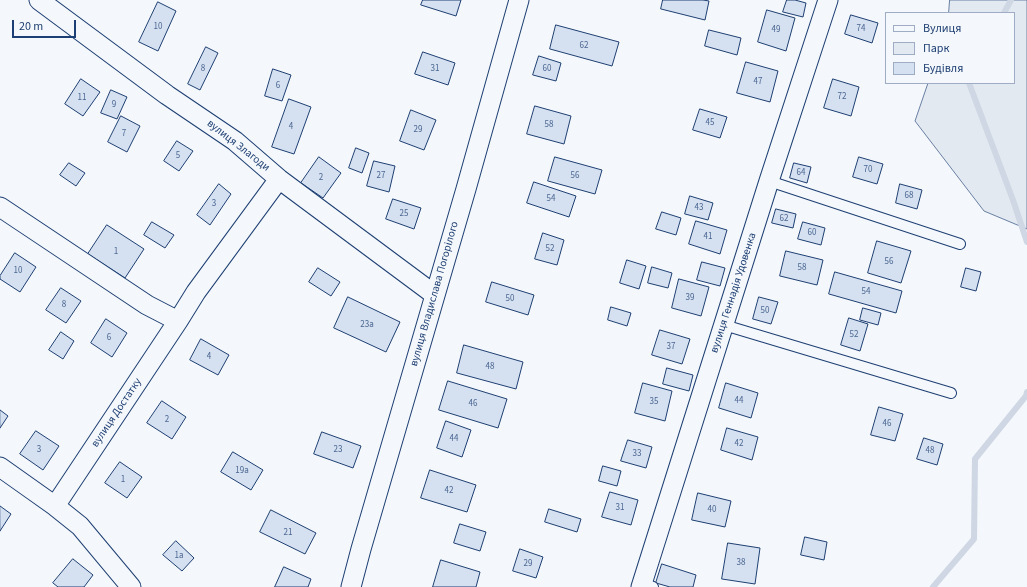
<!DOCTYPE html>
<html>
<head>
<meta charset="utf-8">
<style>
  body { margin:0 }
  #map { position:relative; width:1027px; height:587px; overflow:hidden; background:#f4f7fb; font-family:"Source Sans 3",sans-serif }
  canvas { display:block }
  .legend { position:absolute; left:885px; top:12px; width:130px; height:72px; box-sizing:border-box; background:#f4f7fb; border:1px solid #9eadc5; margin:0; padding:5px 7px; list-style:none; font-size:12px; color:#1d3f73 }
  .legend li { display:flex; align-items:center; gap:8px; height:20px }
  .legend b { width:20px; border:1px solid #9eadc5 }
  .scale { position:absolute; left:12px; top:20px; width:64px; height:18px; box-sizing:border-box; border:2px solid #1d3f73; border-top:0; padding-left:5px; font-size:12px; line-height:14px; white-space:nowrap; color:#1d3f73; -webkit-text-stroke:3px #f4f7fb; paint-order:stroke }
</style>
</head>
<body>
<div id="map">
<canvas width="1027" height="587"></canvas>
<ul class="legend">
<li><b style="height:5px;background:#f4f7fb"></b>Вулиця</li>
<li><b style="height:11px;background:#e3e9f0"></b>Парк</li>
<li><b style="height:11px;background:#d5e0f0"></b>Будівля</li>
</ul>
<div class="scale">20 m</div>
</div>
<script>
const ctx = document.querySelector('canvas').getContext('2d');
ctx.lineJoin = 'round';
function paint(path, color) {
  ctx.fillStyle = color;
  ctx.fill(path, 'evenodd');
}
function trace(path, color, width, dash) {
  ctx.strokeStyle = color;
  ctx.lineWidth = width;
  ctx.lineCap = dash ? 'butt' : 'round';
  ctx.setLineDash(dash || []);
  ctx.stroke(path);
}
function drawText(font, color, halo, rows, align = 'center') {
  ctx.font = font + ' "Source Sans 3",sans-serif';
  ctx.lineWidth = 3;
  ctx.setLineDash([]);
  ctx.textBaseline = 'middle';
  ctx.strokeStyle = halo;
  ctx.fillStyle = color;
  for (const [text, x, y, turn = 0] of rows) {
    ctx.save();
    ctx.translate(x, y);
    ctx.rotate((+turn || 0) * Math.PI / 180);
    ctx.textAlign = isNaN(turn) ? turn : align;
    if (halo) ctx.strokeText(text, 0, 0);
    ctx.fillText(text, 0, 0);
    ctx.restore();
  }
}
const green = new Path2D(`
  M 950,0 L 1027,0 L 1027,229 L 984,211 L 915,121 L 928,83 L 1014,83 L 1014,13 L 949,13 Z`);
const stream = new Path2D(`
  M 1004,13 L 1011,0
  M 969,83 L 1013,200 L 1027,242
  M 933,587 L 974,539 L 975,459 L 1026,396 L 1027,392`);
const building = new Path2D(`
  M 423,0 L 461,0 L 456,16 L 421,5 Z
  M 663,0 L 703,0 L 709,1 L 705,20 L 661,9 Z
  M 787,0 L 795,0 L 806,3 L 803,17 L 783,12 Z
  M 158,2 L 176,11 L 158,51 L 139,42 Z
  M 767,10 L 795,18 L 786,51 L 758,42 Z
  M 851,15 L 878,23 L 872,43 L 845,34 Z
  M 556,25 L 619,42 L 612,66 L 550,49 Z
  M 709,30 L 741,38 L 737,55 L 705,46 Z
  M 206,47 L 218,53 L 200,90 L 188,84 Z
  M 423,52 L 455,63 L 448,85 L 415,74 Z
  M 539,56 L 561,63 L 556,81 L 533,75 Z
  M 746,62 L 778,71 L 770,102 L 737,93 Z
  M 273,69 L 291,75 L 282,101 L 265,96 Z
  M 81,79 L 100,92 L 83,116 L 65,104 Z
  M 833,79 L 859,87 L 851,116 L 824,108 Z
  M 111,90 L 127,97 L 117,119 L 101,113 Z
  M 289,99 L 311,107 L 294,154 L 272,147 Z
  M 535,106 L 571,116 L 564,144 L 527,134 Z
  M 700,109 L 727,117 L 720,138 L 693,130 Z
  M 411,110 L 436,120 L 424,150 L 400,141 Z
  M 121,116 L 140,126 L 127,152 L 108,142 Z
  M 177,141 L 193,151 L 179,171 L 164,161 Z
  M 356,148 L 369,153 L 362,173 L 349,168 Z
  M 319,157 L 341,173 L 323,198 L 301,183 Z
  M 555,157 L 602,170 L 595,194 L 548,181 Z
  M 859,157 L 883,164 L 877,184 L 853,177 Z
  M 374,161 L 395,166 L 389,192 L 367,186 Z
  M 69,163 L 85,173 L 76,186 L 60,175 Z
  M 794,163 L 811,167 L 807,183 L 790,178 Z
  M 534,182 L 576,196 L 569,217 L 527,203 Z
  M 219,184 L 231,194 L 210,225 L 197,215 Z
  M 900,184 L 922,190 L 917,209 L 896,203 Z
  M 690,196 L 713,203 L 708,220 L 685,214 Z
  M 393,199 L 421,208 L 414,229 L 386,219 Z
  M 776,209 L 796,214 L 793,228 L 772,223 Z
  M 662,212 L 681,218 L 676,235 L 656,229 Z
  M 696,221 L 727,230 L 720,254 L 689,244 Z
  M 152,222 L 174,235 L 165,248 L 144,235 Z
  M 803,222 L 825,228 L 821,245 L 798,239 Z
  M 107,225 L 144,249 L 125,278 L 88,254 Z
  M 543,233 L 564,240 L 557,265 L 535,259 Z
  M 877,241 L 911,251 L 901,283 L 868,273 Z
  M 786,251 L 823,260 L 817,285 L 780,276 Z
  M 15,253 L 36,267 L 20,292 L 0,279 L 0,276 Z
  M 627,260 L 646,266 L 639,289 L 620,283 Z
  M 702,262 L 725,268 L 720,286 L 697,280 Z
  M 652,267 L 672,273 L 668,288 L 648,283 Z
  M 318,268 L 340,282 L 331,296 L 309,282 Z
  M 966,268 L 981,272 L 976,291 L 961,287 Z
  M 835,272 L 902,291 L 896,313 L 829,294 Z
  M 679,279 L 709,287 L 701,316 L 672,308 Z
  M 492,282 L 534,295 L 528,315 L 486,302 Z
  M 61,288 L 81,301 L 66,323 L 46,310 Z
  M 348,297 L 400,322 L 386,352 L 334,328 Z
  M 759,297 L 778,302 L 771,324 L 753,319 Z
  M 611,307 L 631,313 L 627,326 L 608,320 Z
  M 863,308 L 881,313 L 878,325 L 860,320 Z
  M 849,318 L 868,324 L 860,351 L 841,345 Z
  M 106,319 L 127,333 L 112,357 L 91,343 Z
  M 660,330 L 690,339 L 682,364 L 652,355 Z
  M 61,332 L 74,341 L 63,359 L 49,350 Z
  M 201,339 L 229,355 L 218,375 L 190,360 Z
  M 464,345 L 523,362 L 516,389 L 457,373 Z
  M 667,368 L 693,375 L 689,391 L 663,384 Z
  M 448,381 L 507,399 L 498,428 L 439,410 Z
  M 643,383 L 672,391 L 665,421 L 635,413 Z
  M 726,383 L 758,393 L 751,418 L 719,408 Z
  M 162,401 L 186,417 L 172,439 L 147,423 Z
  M 879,407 L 903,414 L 895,441 L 871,435 Z
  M 0,410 L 8,416 L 0,428 Z
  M 446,421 L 471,430 L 462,457 L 437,448 Z
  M 727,428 L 758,437 L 752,460 L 721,450 Z
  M 36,431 L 59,446 L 43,470 L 20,454 Z
  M 322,432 L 361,446 L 353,468 L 314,454 Z
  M 924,438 L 943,444 L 937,465 L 917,459 Z
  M 628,440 L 652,447 L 646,468 L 621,461 Z
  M 233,452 L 263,470 L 251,490 L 221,472 Z
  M 120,462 L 142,477 L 127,498 L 105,483 Z
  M 603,466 L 621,471 L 617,486 L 599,481 Z
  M 430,470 L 476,485 L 467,512 L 421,498 Z
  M 610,492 L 638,500 L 631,525 L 602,517 Z
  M 698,493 L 731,501 L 725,527 L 692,520 Z
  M 0,506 L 11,514 L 0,531 Z
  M 549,509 L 581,519 L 577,532 L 545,522 Z
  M 271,510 L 316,533 L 305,554 L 260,532 Z
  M 460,524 L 486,532 L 480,551 L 454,543 Z
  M 805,537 L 827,542 L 824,560 L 801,555 Z
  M 176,541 L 194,558 L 182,571 L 163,555 Z
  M 728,543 L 760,548 L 755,584 L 722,579 Z
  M 520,549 L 543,557 L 536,578 L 513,571 Z
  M 73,559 L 93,575 L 84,587 L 58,587 L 53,583 Z
  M 441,560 L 480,572 L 476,587 L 433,587 Z
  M 662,564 L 696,575 L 693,587 L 670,587 L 656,583 Z
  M 284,567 L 311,579 L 308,587 L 275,587 Z`);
const lane = new Path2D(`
  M 769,181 L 960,244
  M 724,325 L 951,393
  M 642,583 L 653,587`);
const street = new Path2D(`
  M 39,0 L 167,95 L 235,141 L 279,179 L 435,295
  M 0,207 L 147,305 L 178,321
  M 0,467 L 55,506 L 80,526 L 131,587
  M 55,506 L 178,321 L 196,292 L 279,179
  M 351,587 L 361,549 L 466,189 L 519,0
  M 641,587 L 769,181 L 828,0`);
const numberNames = [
  ["10",158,27],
  ["74",861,29],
  ["49",776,30],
  ["62",584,46],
  ["8",203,69],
  ["31",435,69],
  ["60",547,69],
  ["47",758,82],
  ["6",278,86],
  ["72",842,97],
  ["11",82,98],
  ["9",114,105],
  ["45",710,123],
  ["58",549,125],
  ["4",291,127],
  ["29",418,130],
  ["7",124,134],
  ["5",178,156],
  ["70",868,170],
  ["64",801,173],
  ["27",381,176],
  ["56",575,176],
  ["2",321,178],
  ["68",909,196],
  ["54",551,199],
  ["3",214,204],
  ["43",699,208],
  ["25",404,214],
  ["62",784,219],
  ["60",812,233],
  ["41",708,237],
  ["52",550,249],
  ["1",116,252],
  ["56",889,262],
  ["58",802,268],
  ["10",18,271],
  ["54",866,292],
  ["39",690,298],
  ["50",510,299],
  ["8",64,305],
  ["50",765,311],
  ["23а",367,325],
  ["52",854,335],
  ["6",109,338],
  ["37",671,347],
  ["4",209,357],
  ["48",490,367],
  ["44",739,401],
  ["35",654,402],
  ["46",473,404],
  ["2",167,420],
  ["46",887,424],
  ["44",454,439],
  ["42",739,444],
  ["3",39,450],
  ["23",338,450],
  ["48",930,451],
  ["33",637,454],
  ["19а",242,471],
  ["1",123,480],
  ["42",449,491],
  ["31",620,508],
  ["40",712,510],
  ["21",288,533],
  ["1а",179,556],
  ["38",741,563],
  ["29",528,564]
];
const streetNames = [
  ["вулиця Злагоди",238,146,38],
  ["вулиця Геннадія Удовенка",734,293,-72],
  ["вулиця Владислава Погорілого",435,294,-74],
  ["вулиця Достатку",117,413,-56]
];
paint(green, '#e3e9f0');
trace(green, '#687fa3', 1);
trace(stream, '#cfd7e4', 6);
paint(building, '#d5e0f0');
trace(building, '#1d3f73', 1);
trace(lane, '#1d3f73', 12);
trace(street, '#1d3f73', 21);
trace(lane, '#f4f7fb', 10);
trace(street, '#f4f7fb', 19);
drawText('9px', '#4b6792', null, numberNames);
drawText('11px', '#1d3f73', '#f4f7fb', streetNames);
</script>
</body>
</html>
